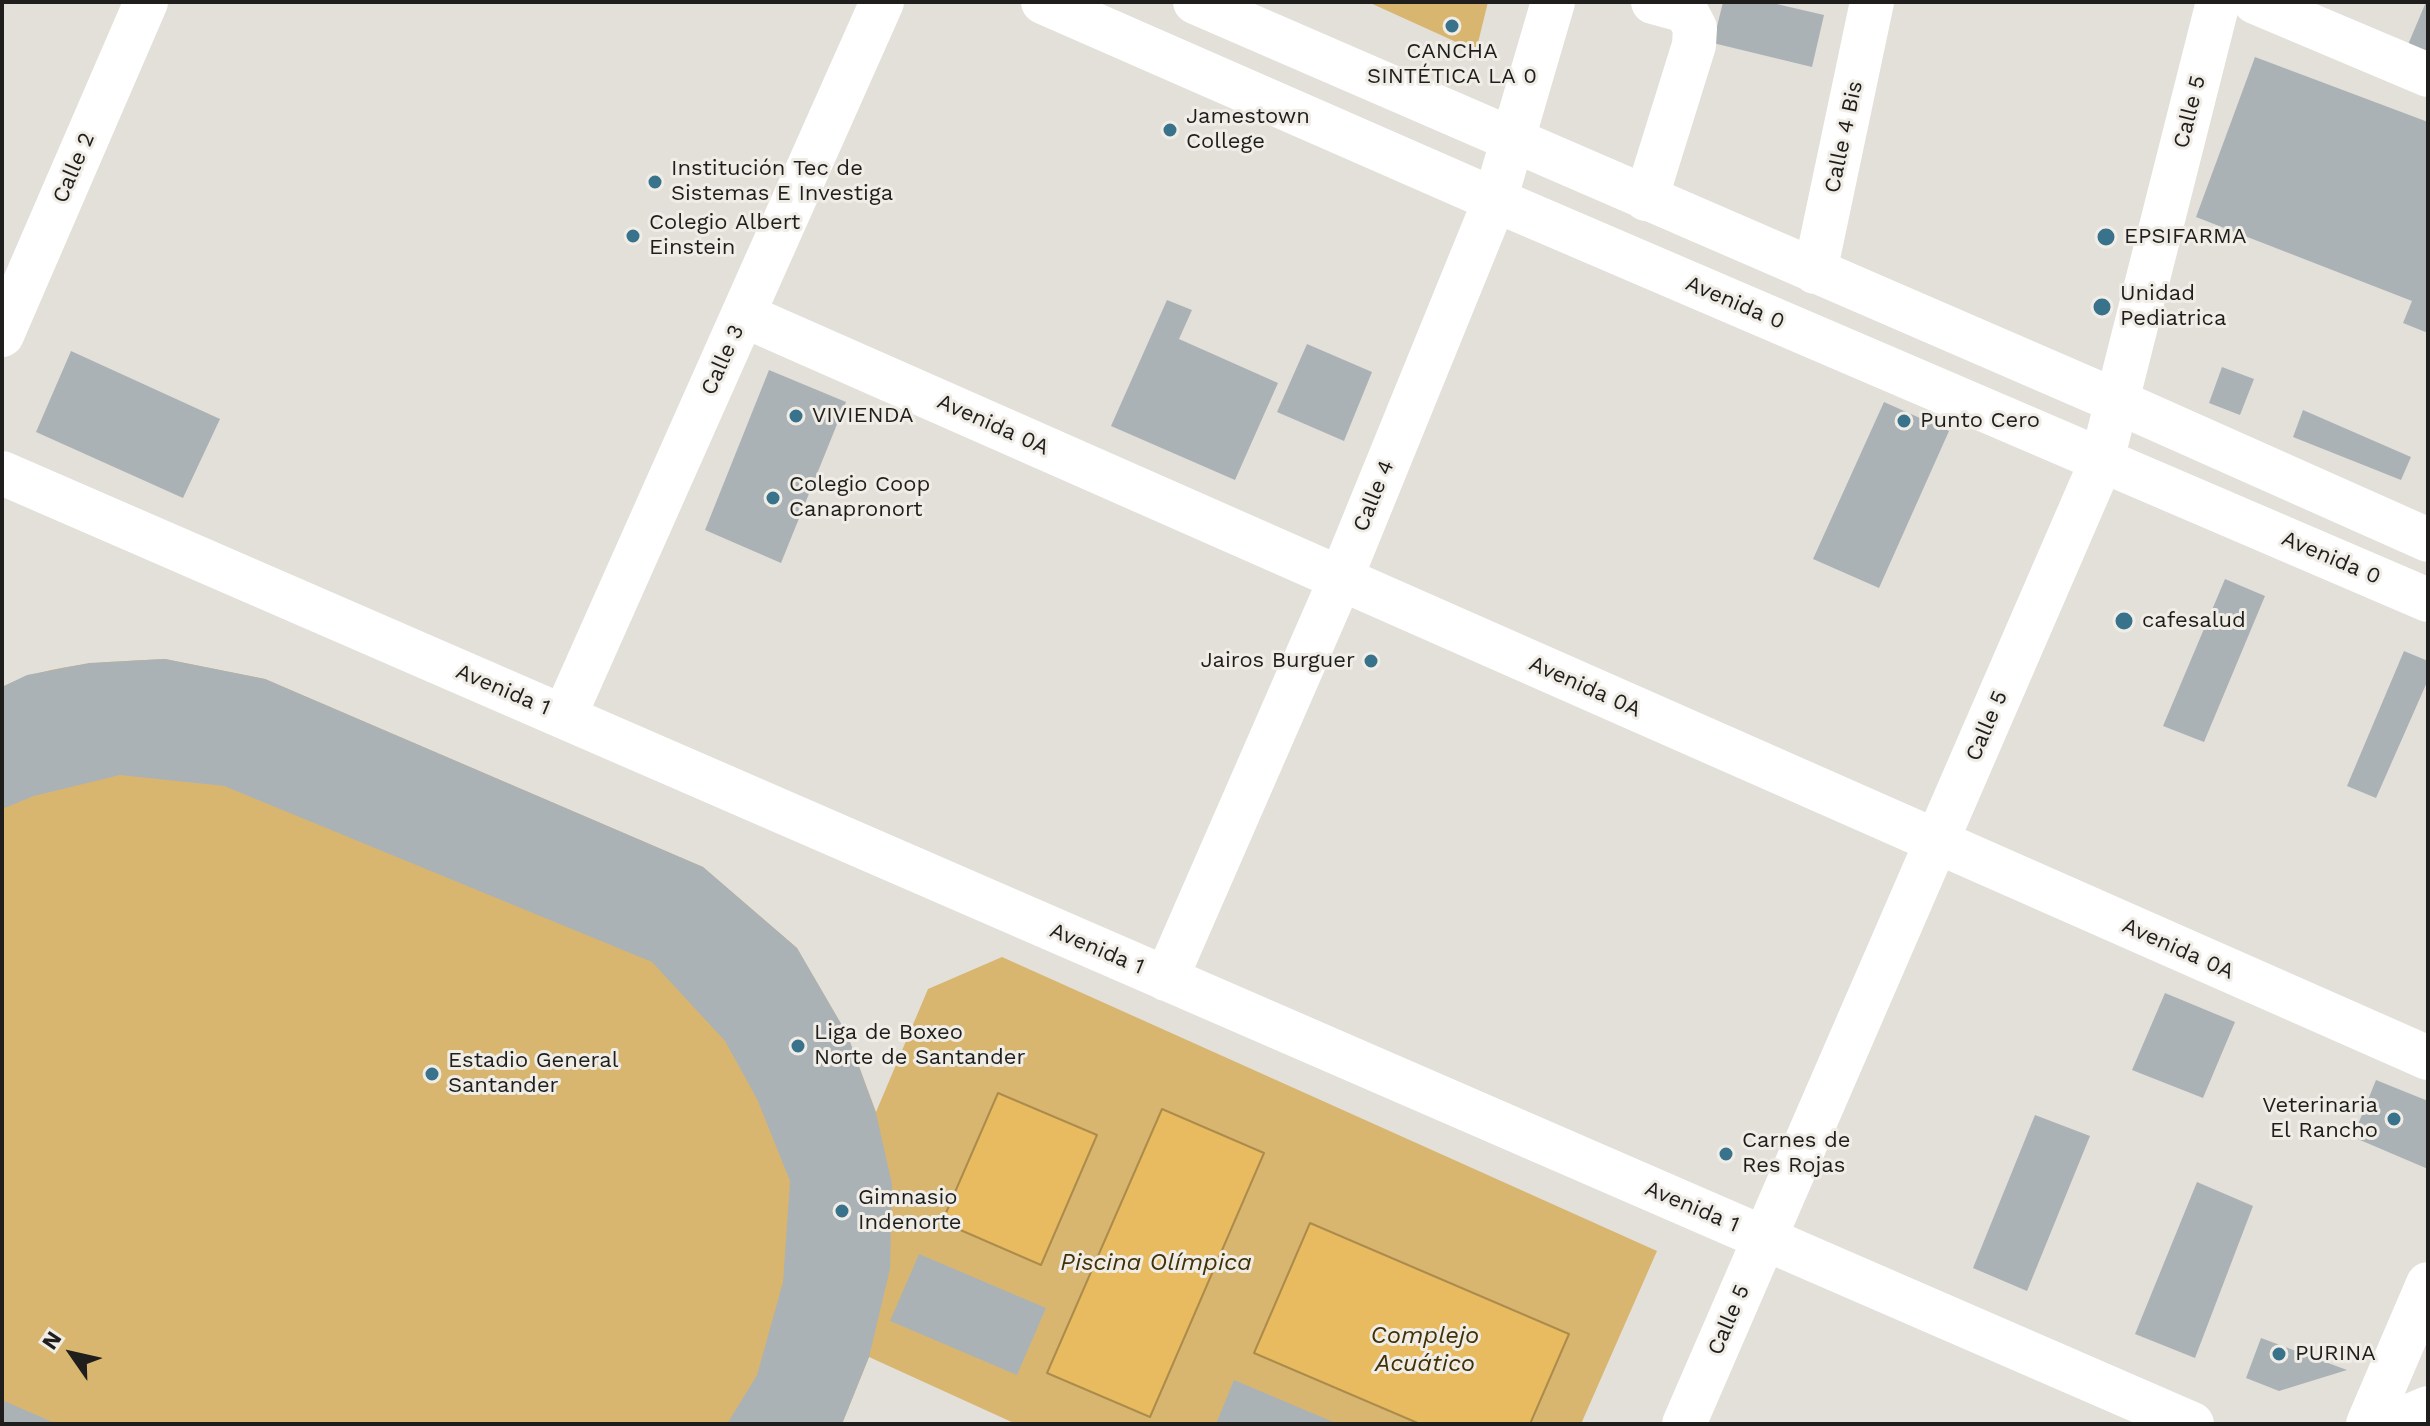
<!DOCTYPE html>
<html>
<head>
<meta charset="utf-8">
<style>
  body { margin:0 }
  #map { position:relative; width:2430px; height:1426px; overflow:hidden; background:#e3e0da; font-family:"Work Sans",sans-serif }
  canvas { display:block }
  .frame { position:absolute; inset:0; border:4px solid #1f1e1c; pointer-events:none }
  .north { position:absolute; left:32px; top:1314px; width:80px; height:80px; -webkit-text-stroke:6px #f0ede7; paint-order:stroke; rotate:304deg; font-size:22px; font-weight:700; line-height:32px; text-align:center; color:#1f1e1c }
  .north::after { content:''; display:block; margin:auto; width:28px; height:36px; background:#1f1e1c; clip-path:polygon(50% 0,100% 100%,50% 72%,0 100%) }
</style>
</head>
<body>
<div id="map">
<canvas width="2430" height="1426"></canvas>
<div class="frame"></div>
<div class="north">N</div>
</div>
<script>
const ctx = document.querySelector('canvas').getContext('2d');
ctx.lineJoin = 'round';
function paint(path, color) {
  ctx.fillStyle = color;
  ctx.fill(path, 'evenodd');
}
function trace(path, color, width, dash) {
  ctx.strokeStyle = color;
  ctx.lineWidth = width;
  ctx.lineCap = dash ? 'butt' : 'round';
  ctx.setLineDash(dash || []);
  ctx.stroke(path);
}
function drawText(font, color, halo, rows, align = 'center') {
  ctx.font = font + ' "Work Sans",sans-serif';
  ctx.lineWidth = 6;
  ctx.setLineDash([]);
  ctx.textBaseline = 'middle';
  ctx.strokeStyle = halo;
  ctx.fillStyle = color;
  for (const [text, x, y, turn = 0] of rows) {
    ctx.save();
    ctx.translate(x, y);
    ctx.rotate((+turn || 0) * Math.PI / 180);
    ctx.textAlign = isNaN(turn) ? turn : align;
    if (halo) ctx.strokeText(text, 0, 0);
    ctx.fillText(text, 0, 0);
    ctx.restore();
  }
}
const green = new Path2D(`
  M 1368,2 L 1488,2 L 1476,51 Z
  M 165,659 L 265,679 L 703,867 L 797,948 L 847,1034 L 876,1112 L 928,989 L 1002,957 L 1657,1251 L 1581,1424 L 1016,1424 L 869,1357 L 842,1424 L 2,1424 L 2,687 C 53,662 109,662 165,659 Z`);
const water = new Path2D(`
  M 998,1093 L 1097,1135 L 1041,1265 L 942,1222 Z
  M 1162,1109 L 1264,1153 L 1150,1417 L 1047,1373 Z
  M 1310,1223 L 1569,1334 L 1530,1424 L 1420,1424 L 1254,1353 Z`);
const building = new Path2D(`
  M 1723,2 L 1768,2 L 1824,15 L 1812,67 L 1713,43 Z
  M 2426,2 L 2428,2 L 2428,55 L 2407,47 Z
  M 2255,57 L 2428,122 L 2428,333 L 2403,323 L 2412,301 L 2196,217 Z
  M 1167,300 L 1192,310 L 1179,339 L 1278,383 L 1235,480 L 1111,426 Z
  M 1307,344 L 1372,372 L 1344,441 L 1277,412 Z
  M 71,351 L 220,419 L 183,498 L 36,432 Z
  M 2222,367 L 2254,379 L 2240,415 L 2209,403 Z
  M 769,370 L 846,402 L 781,563 L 705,530 Z
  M 1884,402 L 1949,431 L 1879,588 L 1813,559 Z
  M 2303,410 L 2411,457 L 2401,480 L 2293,437 Z
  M 2225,579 L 2265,596 L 2204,742 L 2163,726 Z
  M 2404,651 L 2428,661 L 2428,680 L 2376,798 L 2347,786 Z
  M 165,659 L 265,679 L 703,867 L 797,948 L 847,1034 L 876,1113 L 892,1184 L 890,1269 L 869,1357 L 842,1424 L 727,1424 L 757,1375 L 783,1282 L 790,1181 L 757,1099 L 725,1041 L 652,962 L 224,786 L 120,775 L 34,796 L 2,809 L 2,687 L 27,675 L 89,663 Z
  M 2165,993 L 2235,1022 L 2203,1098 L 2132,1070 Z
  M 2376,1080 L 2428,1101 L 2428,1169 L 2353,1137 Z
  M 2035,1115 L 2090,1136 L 2027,1291 L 1973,1268 Z
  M 2197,1182 L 2253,1206 L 2195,1358 L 2135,1334 Z
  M 919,1254 L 1046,1308 L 1017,1375 L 890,1321 Z
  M 2261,1338 L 2347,1370 L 2279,1391 L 2246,1378 Z
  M 1234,1380 L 1338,1424 L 1216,1424 Z
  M 2,1400 L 57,1424 L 2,1424 Z`);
const minor = new Path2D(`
  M 1043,2 L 1495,200 L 2428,600
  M 1195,2 L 2116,401 L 2428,540
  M 2255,2 L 2428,75
  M 1646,199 L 1694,45 L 1695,28 L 1686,11 L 1653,2
  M 1815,272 L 1872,2
  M 743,315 L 2428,1058
  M 2,335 L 146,2
  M 2,473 L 2192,1424
  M 564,717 L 882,2
  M 1166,979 L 1341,578 L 1495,200 L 1553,2
  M 1684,1424 L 2102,460 L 2218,2
  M 2368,1424 L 2428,1284`);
const major = new Path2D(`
  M 2390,1424 L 2428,1408`);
const markers = [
  [1452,26,8,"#38728b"],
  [1170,130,8,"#38728b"],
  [655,182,8,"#38728b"],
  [633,236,8,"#38728b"],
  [2106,237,10,"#38728b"],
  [2102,307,10,"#38728b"],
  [796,416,8,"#38728b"],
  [1904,421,8,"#38728b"],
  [773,498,8,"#38728b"],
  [2124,621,10,"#38728b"],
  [1371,661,8,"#38728b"],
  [798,1046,8,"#38728b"],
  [432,1074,8,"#38728b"],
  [2394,1119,8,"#38728b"],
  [1726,1154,8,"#38728b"],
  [842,1211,8,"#38728b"],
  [2279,1354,8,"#38728b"]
];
const poiNames = [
  ["CANCHA",1452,52,"center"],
  ["SINTÉTICA LA 0",1452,77,"center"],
  ["Jamestown",1186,117],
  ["College",1186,142],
  ["Institución Tec de",671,169],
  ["Sistemas E Investiga",671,194],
  ["Colegio Albert",649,223],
  ["Einstein",649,248],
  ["EPSIFARMA",2124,237],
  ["Unidad",2120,294],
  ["Pediatrica",2120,319],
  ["VIVIENDA",812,416],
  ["Punto Cero",1920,421],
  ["Colegio Coop",789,485],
  ["Canapronort",789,510],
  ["cafesalud",2142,621],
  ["Jairos Burguer",1355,661,"right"],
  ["Liga de Boxeo",814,1033],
  ["Norte de Santander",814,1058],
  ["Estadio General",448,1061],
  ["Santander",448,1086],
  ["Veterinaria",2378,1106,"right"],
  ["El Rancho",2378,1131,"right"],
  ["Carnes de",1742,1141],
  ["Res Rojas",1742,1166],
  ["Gimnasio",858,1198],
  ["Indenorte",858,1223],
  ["PURINA",2295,1354]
];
const streetNames = [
  ["Calle 5",2190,112,-76],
  ["Calle 4 Bis",1844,137,-78],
  ["Calle 2",74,168,-67],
  ["Avenida 0",1735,303,23],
  ["Calle 3",723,360,-66],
  ["Avenida 0A",993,425,24],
  ["Calle 4",1374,496,-68],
  ["Avenida 0",2331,558,23],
  ["Avenida 0A",1585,687,24],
  ["Avenida 1",503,690,23],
  ["Calle 5",1987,726,-67],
  ["Avenida 1",1097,949,23],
  ["Avenida 0A",2178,949,24],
  ["Avenida 1",1692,1207,23],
  ["Calle 5",1729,1320,-67]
];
const waterNames = [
  ["Piscina Olímpica",1156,1263],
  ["Complejo",1425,1336],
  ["Acuático",1425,1364]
];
paint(green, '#d9b670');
paint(water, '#e8bb60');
trace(water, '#ac8c4c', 2);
paint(building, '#abb2b5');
trace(minor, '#fff', 44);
trace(major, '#fff', 44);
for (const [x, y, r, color] of markers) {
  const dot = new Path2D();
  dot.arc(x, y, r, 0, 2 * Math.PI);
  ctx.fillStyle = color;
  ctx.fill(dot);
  trace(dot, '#f0ede7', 3);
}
drawText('22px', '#1f1e1c', '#f0ede7', poiNames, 'left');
drawText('22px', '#1f1e1c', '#f0ede7', streetNames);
drawText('italic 24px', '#423107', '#f0ede7', waterNames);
</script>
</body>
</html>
